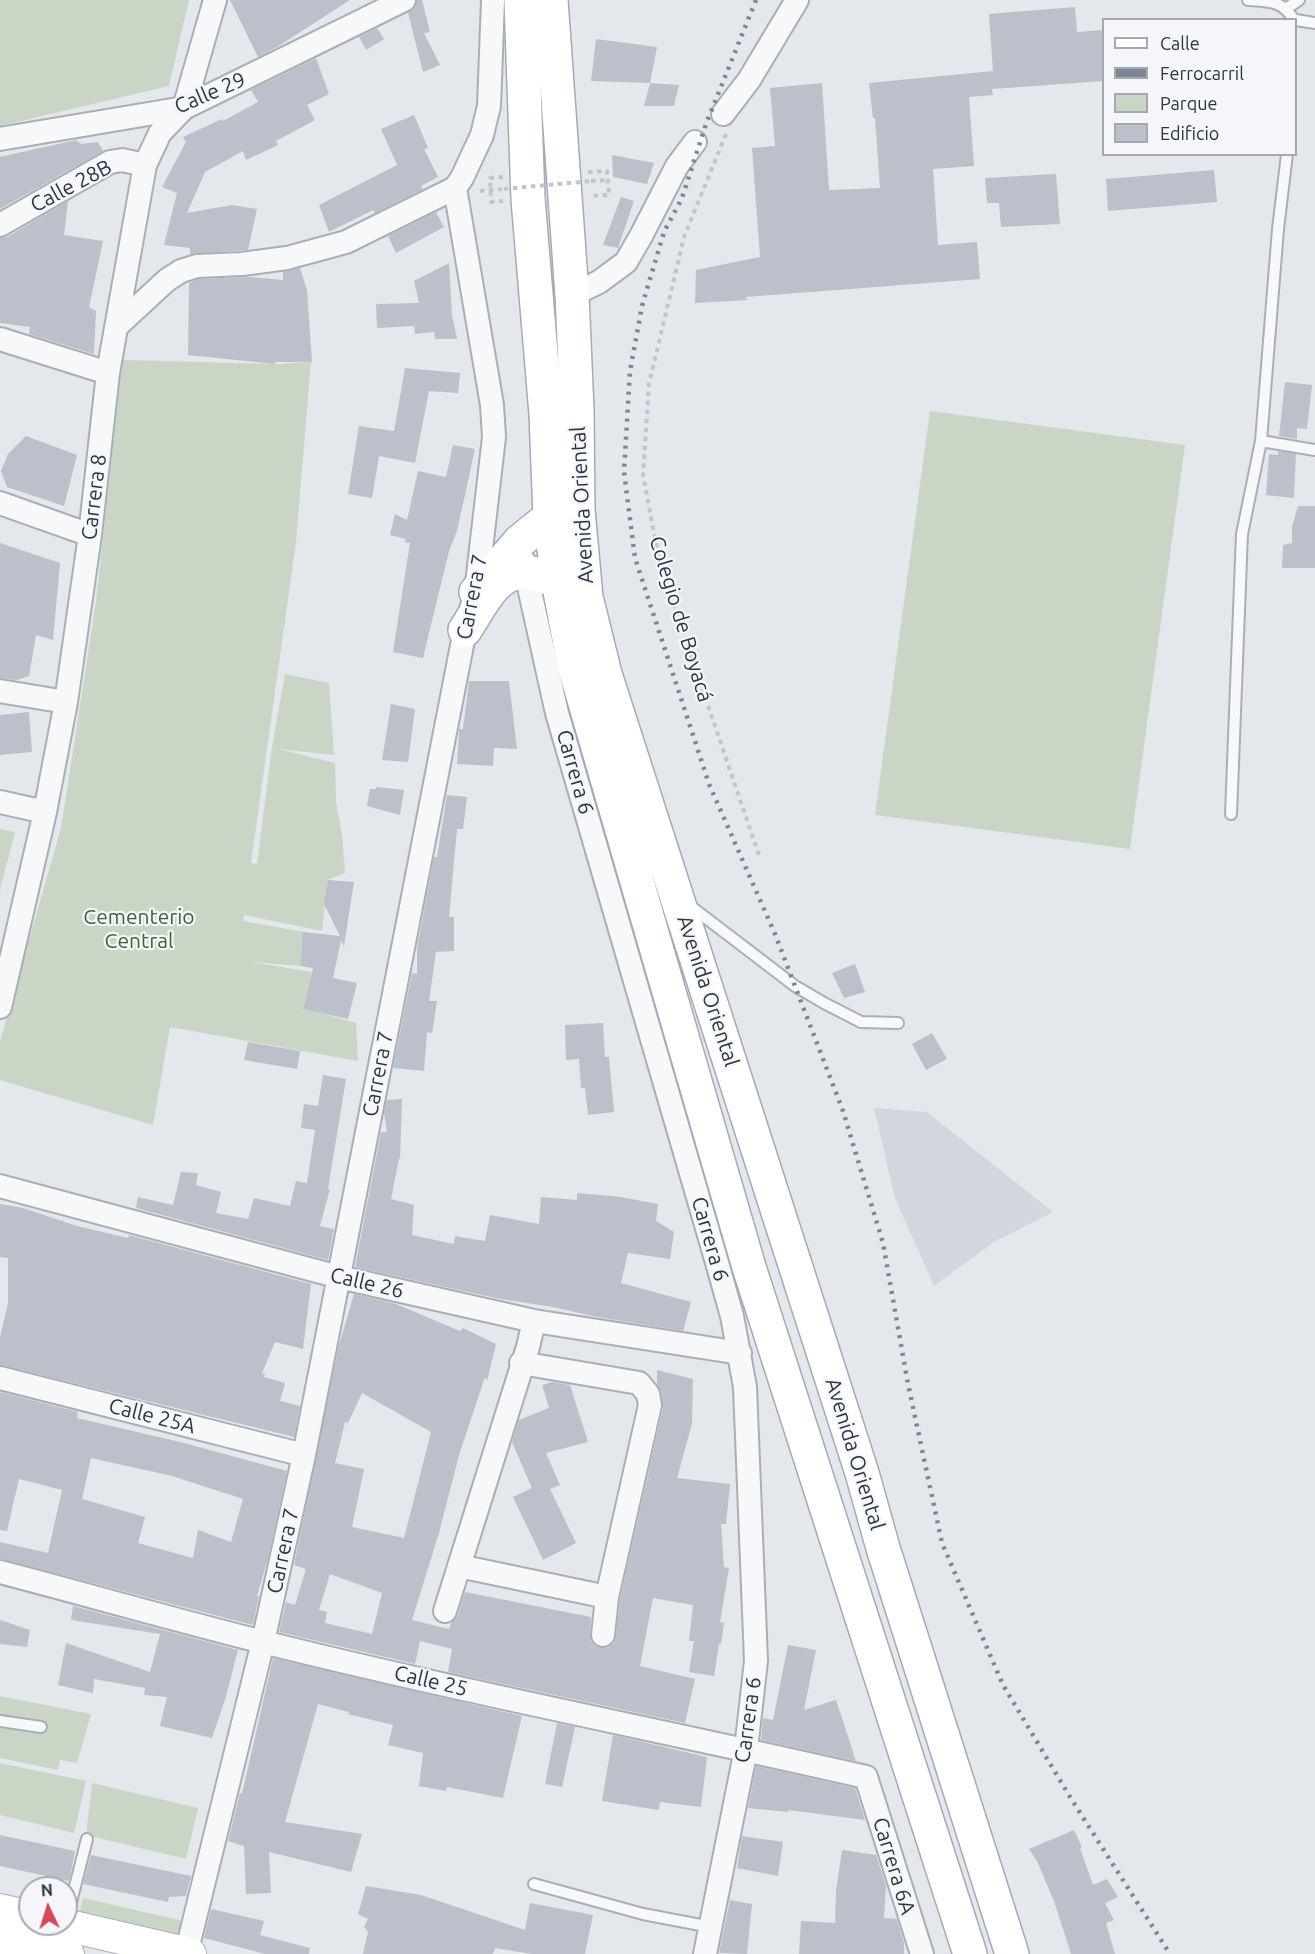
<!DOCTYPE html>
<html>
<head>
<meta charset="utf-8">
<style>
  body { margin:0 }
  #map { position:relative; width:1315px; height:1954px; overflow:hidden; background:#e4e7ec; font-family:Ubuntu,sans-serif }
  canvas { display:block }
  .legend { position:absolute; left:1102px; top:18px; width:195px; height:138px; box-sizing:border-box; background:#f4f6f9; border:2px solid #a4a8b1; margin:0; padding:8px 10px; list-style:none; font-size:18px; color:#2b3445 }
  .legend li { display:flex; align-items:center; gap:12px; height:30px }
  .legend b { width:30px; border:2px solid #a4a8b1 }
  .north { position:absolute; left:18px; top:1876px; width:60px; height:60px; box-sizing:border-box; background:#f4f6f9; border:2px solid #a4a8b1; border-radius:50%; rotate:356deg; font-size:16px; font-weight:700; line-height:24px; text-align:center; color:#2b3445 }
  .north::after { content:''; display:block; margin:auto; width:21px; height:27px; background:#d1495b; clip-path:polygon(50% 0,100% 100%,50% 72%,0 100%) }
</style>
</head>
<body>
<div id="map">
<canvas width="1315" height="1954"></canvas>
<ul class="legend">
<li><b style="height:8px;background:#fff"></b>Calle</li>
<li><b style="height:8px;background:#7d8696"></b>Ferrocarril</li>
<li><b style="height:16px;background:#c9d6c5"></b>Parque</li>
<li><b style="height:16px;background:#bbc0ca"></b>Edificio</li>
</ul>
<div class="north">N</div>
</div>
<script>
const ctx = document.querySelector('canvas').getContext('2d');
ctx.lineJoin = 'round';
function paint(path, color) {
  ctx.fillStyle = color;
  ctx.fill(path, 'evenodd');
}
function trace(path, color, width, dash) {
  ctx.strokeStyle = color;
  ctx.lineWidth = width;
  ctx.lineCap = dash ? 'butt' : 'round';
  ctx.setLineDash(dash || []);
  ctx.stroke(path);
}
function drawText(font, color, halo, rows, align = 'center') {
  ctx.font = font + ' Ubuntu,sans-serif';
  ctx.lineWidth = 4.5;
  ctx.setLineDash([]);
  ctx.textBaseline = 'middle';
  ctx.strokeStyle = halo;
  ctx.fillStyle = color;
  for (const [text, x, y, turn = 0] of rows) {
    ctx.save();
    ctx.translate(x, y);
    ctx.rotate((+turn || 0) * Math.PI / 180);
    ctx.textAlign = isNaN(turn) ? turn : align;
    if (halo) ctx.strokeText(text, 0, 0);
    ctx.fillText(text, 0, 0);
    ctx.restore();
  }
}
const built = new Path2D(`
  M 874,1108 L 927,1112 L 1053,1212 L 994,1242 L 934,1286 L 895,1198 Z`);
const green = new Path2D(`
  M 0,0 L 189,0 L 169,86 L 0,126 Z
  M 122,360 L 275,364 L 311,362 L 296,542 L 251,863 L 257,864 L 272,747 L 285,674 L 329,683 L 334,755 L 279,749 L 335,763 L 336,802 L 342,834 L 345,873 L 328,880 L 322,931 L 244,915 L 243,921 L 304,932 L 300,966 L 251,962 L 312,972 L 303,1008 L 356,1023 L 358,1061 L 170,1027 L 153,1125 L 0,1080 L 0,1041 L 61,828 L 96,602 Z
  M 930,411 L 1185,445 L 1130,849 L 875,815 Z
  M 0,829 L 15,832 L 0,890 Z
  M 0,1696 L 91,1714 L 77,1763 L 60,1760 L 58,1770 L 0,1758 Z
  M 0,1763 L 86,1781 L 74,1833 L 0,1815 Z
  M 92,1783 L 198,1808 L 186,1859 L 86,1835 Z
  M 83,1898 L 184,1921 L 178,1947 L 77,1923 Z`);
const building = new Path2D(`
  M 230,0 L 350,0 L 277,47 L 258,57 Z
  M 417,0 L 422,0 L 430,32 L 424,33 L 440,65 L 423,72 L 408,13 L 415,8 Z
  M 1075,7 L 1077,32 L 1104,30 L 1104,81 L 992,89 L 993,95 L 969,97 L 974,166 L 933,169 L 938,245 L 977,242 L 980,279 L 745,297 L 748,300 L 695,303 L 696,270 L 760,257 L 752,148 L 775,146 L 770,88 L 822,83 L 829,190 L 880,188 L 875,118 L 873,118 L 869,83 L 993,71 L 989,14 Z
  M 377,28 L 384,39 L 366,50 L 359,37 Z
  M 596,39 L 657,47 L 650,83 L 591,81 Z
  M 316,58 L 329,94 L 307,105 L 315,120 L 276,141 L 278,145 L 246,160 L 243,151 L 205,172 L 187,213 L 232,205 L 257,209 L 248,250 L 190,254 L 190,248 L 164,245 L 177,193 L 162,187 L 186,142 L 183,137 L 222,119 L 223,121 L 258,102 L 251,90 Z
  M 650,83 L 679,85 L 674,106 L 644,106 Z
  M 414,115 L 428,148 L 424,149 L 438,177 L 421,186 L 423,189 L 375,213 L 373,210 L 329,232 L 319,205 L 397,165 L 381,129 Z
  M 76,140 L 81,144 L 98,142 L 103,151 L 0,209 L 0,157 Z
  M 612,155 L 654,163 L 647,184 L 613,177 Z
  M 1214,170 L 1217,202 L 1108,211 L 1106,179 Z
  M 1056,174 L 1060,224 L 1001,227 L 999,203 L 987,203 L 985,178 Z
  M 621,197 L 634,201 L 618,248 L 603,245 Z
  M 68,201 L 64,235 L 103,241 L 89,307 L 96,311 L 94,354 L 29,334 L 30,327 L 0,323 L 0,238 L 7,237 Z
  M 436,212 L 444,227 L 396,253 L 388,236 Z
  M 449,263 L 452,315 L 457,339 L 435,339 L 434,332 L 415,334 L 414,326 L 377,328 L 376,304 L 419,303 L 414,281 Z
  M 300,268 L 307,290 L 312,362 L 275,362 L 275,364 L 188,355 L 189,283 L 199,279 L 249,277 L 283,280 L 283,272 Z
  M 405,368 L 460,373 L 458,393 L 429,391 L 415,463 L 379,456 L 372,498 L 348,494 L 359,426 L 394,431 Z
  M 1285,382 L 1312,385 L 1307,429 L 1297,428 L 1297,439 L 1279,436 Z
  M 26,436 L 77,455 L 64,506 L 7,487 L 1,471 L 8,454 Z
  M 453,445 L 475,449 L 457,531 L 449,551 L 423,658 L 393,652 L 410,543 L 405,542 L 406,539 L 390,535 L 395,514 L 407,520 L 418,471 L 446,477 Z
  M 1278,451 L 1296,454 L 1294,498 L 1266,495 L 1269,454 L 1278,455 Z
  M 1298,506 L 1315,506 L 1315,568 L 1282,568 L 1283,545 L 1292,543 L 1292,527 Z
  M 0,543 L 60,563 L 53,640 L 36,635 L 29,676 L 17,680 L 0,678 Z
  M 469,681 L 509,681 L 517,749 L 494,748 L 493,766 L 457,764 L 459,732 L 459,729 L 463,729 Z
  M 391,704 L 415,709 L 408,762 L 382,760 Z
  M 29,712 L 32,752 L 0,755 L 0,715 Z
  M 376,787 L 404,790 L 400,815 L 367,806 L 370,789 L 376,789 Z
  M 447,795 L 467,797 L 463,829 L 457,829 L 449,917 L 454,917 L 454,951 L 436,952 L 429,1001 L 437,1001 L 432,1033 L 427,1032 L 424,1071 L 393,1068 L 412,973 L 417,974 L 417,948 L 434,857 L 437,857 Z
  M 328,880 L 354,882 L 344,946 L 341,940 L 333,978 L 357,983 L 348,1019 L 303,1009 L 313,968 L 300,966 L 303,932 L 340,936 L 324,904 Z
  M 855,964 L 865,992 L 844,998 L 832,973 Z
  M 603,1023 L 605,1057 L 609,1057 L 614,1112 L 588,1115 L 585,1088 L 581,1088 L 579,1059 L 566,1060 L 565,1025 Z
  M 932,1033 L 947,1059 L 926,1070 L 912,1044 Z
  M 248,1042 L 300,1051 L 297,1069 L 244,1060 Z
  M 323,1075 L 346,1079 L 328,1189 L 330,1189 L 320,1226 L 334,1229 L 328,1260 L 136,1208 L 138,1197 L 173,1205 L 181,1172 L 198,1173 L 196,1185 L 221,1192 L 216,1213 L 248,1219 L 254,1198 L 290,1206 L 296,1181 L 307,1183 L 315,1130 L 301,1128 L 304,1104 L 318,1106 Z
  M 402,1099 L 400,1159 L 399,1159 L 391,1199 L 414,1205 L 412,1235 L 454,1244 L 455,1236 L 485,1241 L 490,1215 L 539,1224 L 541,1197 L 577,1200 L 577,1193 L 621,1197 L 658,1204 L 656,1221 L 674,1232 L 670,1259 L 628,1253 L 621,1283 L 691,1302 L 683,1331 L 592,1316 L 553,1307 L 500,1299 L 355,1267 L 381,1132 L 387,1132 L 384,1113 L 387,1100 Z
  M 0,1204 L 23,1208 L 77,1226 L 128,1238 L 129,1235 L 311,1284 L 303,1349 L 275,1342 L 262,1373 L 265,1374 L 264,1377 L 285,1383 L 280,1401 L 300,1406 L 294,1437 L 0,1365 L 0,1337 L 8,1303 L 8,1258 L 0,1257 Z
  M 354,1294 L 396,1304 L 460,1331 L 463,1328 L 496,1344 L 487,1381 L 485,1377 L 459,1455 L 439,1533 L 412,1620 L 449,1629 L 451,1623 L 458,1615 L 465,1592 L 591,1617 L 590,1634 L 591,1641 L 595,1646 L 602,1648 L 609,1647 L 614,1643 L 616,1636 L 620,1599 L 663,1408 L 661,1392 L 657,1384 L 657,1370 L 693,1379 L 692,1424 L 677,1478 L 730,1484 L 726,1524 L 721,1524 L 724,1567 L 729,1568 L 720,1622 L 724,1623 L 721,1644 L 719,1644 L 714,1676 L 689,1672 L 694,1641 L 689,1641 L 693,1605 L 653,1598 L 640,1666 L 695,1679 L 685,1723 L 448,1672 L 452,1649 L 420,1641 L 415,1664 L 279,1632 L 286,1602 L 295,1605 L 306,1569 L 294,1565 L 339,1345 ZM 362,1393 L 431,1432 L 404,1538 L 352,1527 L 364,1469 L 335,1463 L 345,1422 L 348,1423 ZM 330,1574 L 382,1593 L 372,1634 L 325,1623 L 327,1612 L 319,1610 Z
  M 553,1382 L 570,1385 L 588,1442 L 546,1453 L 560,1485 L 550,1489 L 576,1543 L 543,1560 L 513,1497 L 532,1488 L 512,1442 L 519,1420 L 549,1408 L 542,1385 Z
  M 0,1392 L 78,1412 L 77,1418 L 180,1442 L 287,1471 L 268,1558 L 257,1596 L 259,1596 L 253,1625 L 0,1559 L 0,1542 L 48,1553 L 62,1490 L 19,1479 L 7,1531 L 0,1530 ZM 91,1458 L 172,1476 L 243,1499 L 231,1542 L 198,1530 L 193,1558 L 138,1543 L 145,1517 L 82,1499 Z
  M 73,1606 L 238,1650 L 225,1700 L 212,1738 L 160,1726 L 167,1697 L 144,1695 L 145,1688 L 94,1679 L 93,1693 L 58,1685 L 66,1643 L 150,1672 L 160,1634 L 71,1620 Z
  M 0,1620 L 30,1630 L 27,1647 L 0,1644 Z
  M 788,1645 L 816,1650 L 804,1710 L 836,1700 L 856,1761 L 761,1740 L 763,1718 L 773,1720 Z
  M 273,1658 L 522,1716 L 503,1798 L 447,1787 L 446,1791 L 419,1786 L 423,1753 L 388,1745 L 393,1725 L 348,1714 L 349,1712 L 318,1704 L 285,1822 L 362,1834 L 351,1872 L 269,1852 L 271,1893 L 246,1894 L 244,1846 L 228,1841 L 240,1793 L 242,1794 Z
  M 557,1723 L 575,1727 L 562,1787 L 545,1784 Z
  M 613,1735 L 707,1757 L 701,1807 L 660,1802 L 659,1810 L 602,1801 Z
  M 756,1766 L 855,1788 L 865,1820 L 788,1810 L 788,1812 L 748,1808 Z
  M 1074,1830 L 1082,1847 L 1080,1848 L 1093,1885 L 1107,1879 L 1118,1897 L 1105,1903 L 1114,1920 L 1106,1923 L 1115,1954 L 1071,1954 L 1054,1901 L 1037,1861 L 1029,1849 Z
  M 0,1835 L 75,1851 L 69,1881 L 0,1866 Z
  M 742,1836 L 783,1842 L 778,1876 L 737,1868 Z
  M 842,1850 L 876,1855 L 886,1885 L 884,1918 L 897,1919 L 904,1943 L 904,1954 L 799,1954 L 801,1921 L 835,1923 L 836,1891 Z
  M 91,1855 L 191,1876 L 186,1896 L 169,1897 L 168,1902 L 83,1884 Z
  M 366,1886 L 421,1895 L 525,1930 L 530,1903 L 593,1915 L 585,1954 L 532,1954 L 495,1948 L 493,1954 L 363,1954 L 368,1932 L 364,1927 L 368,1919 L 358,1914 Z
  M 730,1900 L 752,1904 L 747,1954 L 719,1953 Z
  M 211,1909 L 264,1921 L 260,1935 L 310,1948 L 309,1954 L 265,1954 L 204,1938 Z`);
const path = new Path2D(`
  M 726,134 L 684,237 L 649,384 L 643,475 L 660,565 L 760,858
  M 588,172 L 607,171 L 609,195 L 591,196
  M 503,177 L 490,178 L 491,202 L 503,201
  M 591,181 L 608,180
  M 480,191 L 502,189`);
const lane = new Path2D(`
  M 1248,0 C 1270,2 1282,0 1294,20
  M 1287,8 L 1299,0
  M 1296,20 L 1315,23
  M 1261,441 L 1315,450
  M 1231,814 L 1242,534 L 1261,441 L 1278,229 L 1287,154
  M 689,905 L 795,986 L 824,1003 L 861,1022 L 898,1023
  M 0,1721 L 41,1727
  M 534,1884 L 643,1914 L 711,1927
  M 66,1922 L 87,1839`);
const street = new Path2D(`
  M 723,114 L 749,80 L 797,0
  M 0,139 L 184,108 L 404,0
  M 0,225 L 110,162 L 122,160 L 145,165
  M 572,295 L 599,282 L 626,262 L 641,236 L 677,166 L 695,142
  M 116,327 L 167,280 L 181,271 L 197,266 L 242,264 L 287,258 L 346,242 L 455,188 L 462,178 L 482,135 L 489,106 L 493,0
  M 0,339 L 108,373
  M 0,503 L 90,535
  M 523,560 L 557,713 L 716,1259 L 732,1316 L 745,1387 L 756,1661 L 746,1749 L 705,1954
  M 0,691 L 66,702
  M 0,802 L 45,812
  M 0,1007 L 45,812 L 66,702 L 90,535 L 108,373 L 145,165 L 160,133 L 184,108 L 215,0
  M 0,1186 L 339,1277 L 534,1321 L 740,1353
  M 521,1363 L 639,1383 L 648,1394 L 650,1405 L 607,1597 L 603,1635
  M 0,1378 L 304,1455
  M 459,1566 L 607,1597
  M 0,1572 C 88,1595 175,1620 263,1642 C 463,1692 665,1731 866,1777 L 922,1954
  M 445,1611 L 528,1347 L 534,1321
  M 186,1954 L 263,1642 L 304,1455 L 465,630 L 476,592 L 494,437 L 492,405 L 455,188`);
const secondary = new Path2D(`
  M 0,1910 L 30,1917
  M 61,1924 L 190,1954
  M 0,1938 L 68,1954`);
const primary = new Path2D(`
  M 521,0 L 528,199 L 546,414 L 550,517 L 558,581 L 574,665 L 749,1267 L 970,1954
  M 551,0 L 572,295 L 577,410 L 578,510 L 586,597 L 605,674 L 862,1473 L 883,1548 L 1012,1954
  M 476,592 L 520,541 L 550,517 L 568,513
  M 465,630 C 480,608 495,570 526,572 C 536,573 548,578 558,581`);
const rail = new Path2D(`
  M 756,0 L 706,124 L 682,198 L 664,232 L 642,306 L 630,371 L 624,472 L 635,558 L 709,784 L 775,934 L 843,1111 L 883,1243 L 908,1384 L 942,1543 L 1003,1685 L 1070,1797 L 1170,1954`);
const pathBridge = new Path2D(`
  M 504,189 L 591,181`);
const streetNames = [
  ["Calle 29",210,93,-23],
  ["Calle 28B",71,186,-28],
  ["Carrera 8",94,497,-83],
  ["Avenida Oriental",582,505,-93],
  ["Carrera 7",472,597,-79],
  ["Colegio de Boyacá",681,619,73],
  ["Carrera 6",575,772,74],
  ["Avenida Oriental",708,991,72],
  ["Carrera 7",378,1074,-79],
  ["Carrera 6",710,1239,74],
  ["Calle 26",367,1283,13],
  ["Calle 25A",152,1416,14],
  ["Avenida Oriental",855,1454,73],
  ["Carrera 7",283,1551,-78],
  ["Calle 25",431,1681,13],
  ["Carrera 6",748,1720,-82],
  ["Carrera 6A",894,1866,73]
];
const parkNames = [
  ["Cementerio",139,917],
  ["Central",139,941]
];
paint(built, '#d2d6de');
paint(green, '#c9d6c5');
paint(building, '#bbc0ca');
trace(lane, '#a9aeb7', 14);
trace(street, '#a9aeb7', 26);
trace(secondary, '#a9aeb7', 34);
trace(primary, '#a3abb8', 36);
trace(path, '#c2c5cb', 4, [4.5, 4.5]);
trace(lane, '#f7f8fa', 10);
trace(street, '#f7f8fa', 22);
trace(secondary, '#fff', 32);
trace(primary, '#fff', 33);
trace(rail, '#7d8696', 4.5, [3, 6]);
trace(pathBridge, '#c2c5cb', 4, [4.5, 4.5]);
drawText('21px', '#2b3445', '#f4f6f9', streetNames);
drawText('21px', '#3f6138', '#f4f6f9', parkNames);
</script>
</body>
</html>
